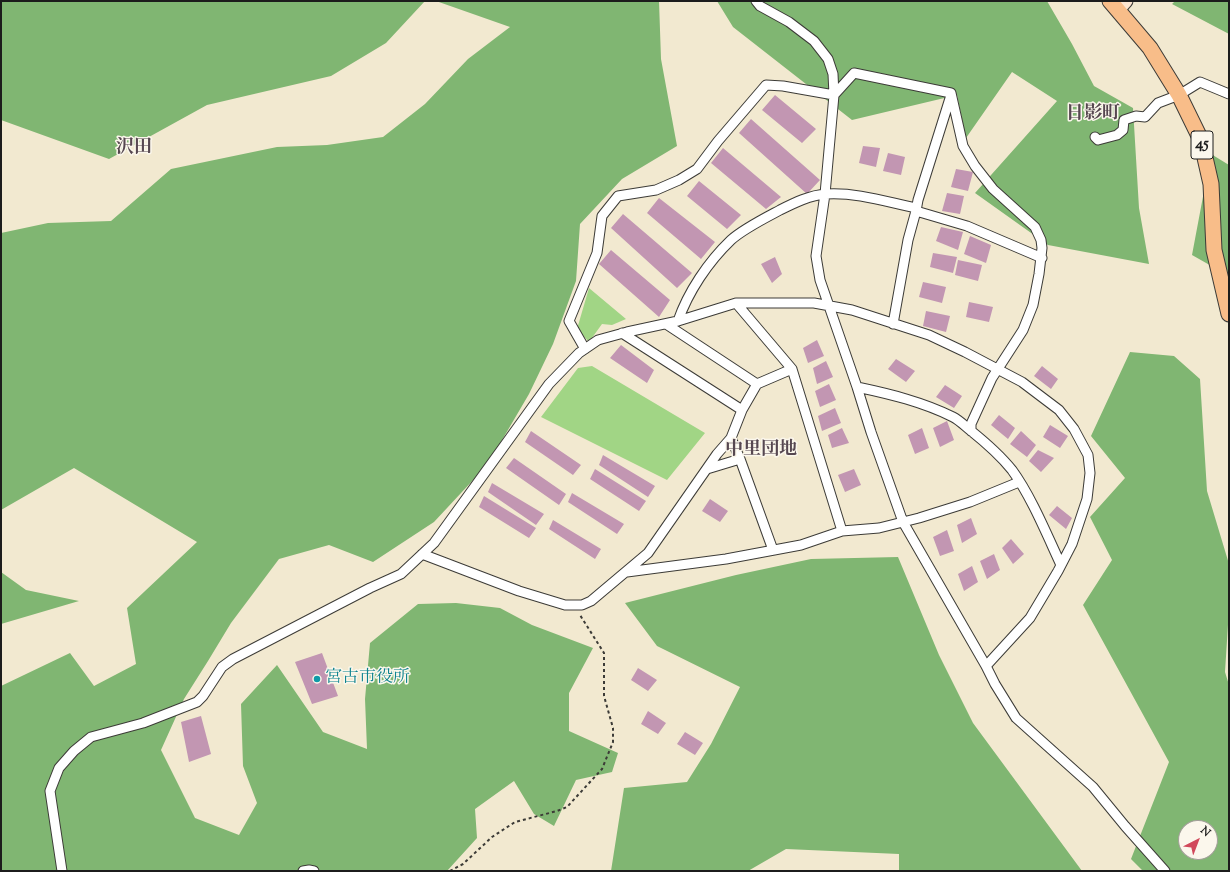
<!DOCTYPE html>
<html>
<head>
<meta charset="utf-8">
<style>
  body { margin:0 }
  #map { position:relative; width:1230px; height:872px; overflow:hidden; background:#f2e9d0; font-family:"Sorts Mill Goudy",serif }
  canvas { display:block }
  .frame { position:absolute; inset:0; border:2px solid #1c1c1c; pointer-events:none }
  .north { position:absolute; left:1178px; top:820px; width:40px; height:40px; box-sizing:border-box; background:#fbf7ec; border:1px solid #a29f99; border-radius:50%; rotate:42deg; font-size:11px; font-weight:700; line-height:16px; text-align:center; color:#1c1c1c }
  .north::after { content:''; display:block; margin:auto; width:14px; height:18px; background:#d1495b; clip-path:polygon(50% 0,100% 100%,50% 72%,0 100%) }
</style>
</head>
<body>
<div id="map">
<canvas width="1230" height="872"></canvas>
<div class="frame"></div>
<div class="north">N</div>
</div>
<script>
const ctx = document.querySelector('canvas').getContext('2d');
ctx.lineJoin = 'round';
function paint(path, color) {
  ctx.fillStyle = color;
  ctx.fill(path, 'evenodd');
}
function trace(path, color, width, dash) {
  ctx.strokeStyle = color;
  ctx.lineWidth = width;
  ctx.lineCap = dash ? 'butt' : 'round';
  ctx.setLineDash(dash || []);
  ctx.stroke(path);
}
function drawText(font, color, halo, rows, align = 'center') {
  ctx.font = font + ' "Sorts Mill Goudy","Noto Serif JP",serif';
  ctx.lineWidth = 3;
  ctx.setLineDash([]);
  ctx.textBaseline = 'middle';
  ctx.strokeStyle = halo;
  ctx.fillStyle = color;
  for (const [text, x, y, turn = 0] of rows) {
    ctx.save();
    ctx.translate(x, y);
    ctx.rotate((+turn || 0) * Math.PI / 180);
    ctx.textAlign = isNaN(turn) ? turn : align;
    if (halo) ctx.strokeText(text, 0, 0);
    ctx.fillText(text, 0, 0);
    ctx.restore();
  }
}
const green = new Path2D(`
  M 589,288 L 626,319 L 612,325 L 602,324 L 589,342 L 577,329 Z
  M 592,366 L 705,433 L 667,480 L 541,417 L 578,368 Z`);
const forest = new Path2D(`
  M 1,1 L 425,1 L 386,43 L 331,76 L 207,105 L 109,159 L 1,120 Z
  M 436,1 L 659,1 L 661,59 L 677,146 L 622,179 L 580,224 L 576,281 L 553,344 L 529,394 L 488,464 L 434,522 L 373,562 L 329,545 L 279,559 L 231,623 L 208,661 L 184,699 L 161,750 L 195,818 L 239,835 L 257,803 L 243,766 L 241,704 L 277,665 L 323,732 L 367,749 L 365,699 L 370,643 L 418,604 L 456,603 L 500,608 L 532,625 L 593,648 L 569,693 L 569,731 L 618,753 L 612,772 L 576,780 L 554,826 L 534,814 L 514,781 L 475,809 L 477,838 L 447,871 L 1,871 L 1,686 L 70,653 L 94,686 L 136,664 L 127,608 L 197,542 L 74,468 L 1,510 L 1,233 L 48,223 L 111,221 L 171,169 L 277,147 L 327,145 L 383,137 L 425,104 L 468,59 L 510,27 Z
  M 717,1 L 1047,1 L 1072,44 L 1094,86 L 1133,108 L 1139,208 L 1149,264 L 1048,245 L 975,193 L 1057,101 L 1012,72 L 966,138 L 957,95 L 852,120 L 733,27 Z
  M 1175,1 L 1229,1 L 1229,34 L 1172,4 Z
  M 1211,154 L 1229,165 L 1229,276 L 1192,255 Z
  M 1130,352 L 1174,356 L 1200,379 L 1207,491 L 1229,564 L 1229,609 L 1225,672 L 1229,685 L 1229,871 L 1143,871 L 1131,859 L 1169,762 L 1083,605 L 1112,560 L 1090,517 L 1125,478 L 1091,436 ZM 1186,828 L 1210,828 L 1210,852 L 1186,852 Z
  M 898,557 L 939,655 L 973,723 L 1082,871 L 899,871 L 899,854 L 786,849 L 748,871 L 611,871 L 624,788 L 687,782 L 711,744 L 740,687 L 657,646 L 625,603 L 736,575 L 811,559 Z
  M 1,572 L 26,590 L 79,601 L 1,624 Z`);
const building = new Path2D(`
  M 775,95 L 816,129 L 802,143 L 762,110 Z
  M 751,119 L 820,180 L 807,194 L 739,133 Z
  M 863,146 L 880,148 L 876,167 L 859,163 Z
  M 723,148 L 781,197 L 766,209 L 711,163 Z
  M 888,153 L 905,157 L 901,175 L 883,171 Z
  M 956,169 L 973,172 L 968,191 L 951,187 Z
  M 699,181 L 741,215 L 727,229 L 687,196 Z
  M 947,193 L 964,196 L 960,214 L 942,211 Z
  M 659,198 L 715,242 L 701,259 L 647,213 Z
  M 623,214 L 692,273 L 677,288 L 611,228 Z
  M 941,227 L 963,232 L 958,250 L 936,241 Z
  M 970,236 L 991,245 L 986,263 L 964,254 Z
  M 611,250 L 670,300 L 659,317 L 599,264 Z
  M 933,253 L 957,257 L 953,273 L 930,267 Z
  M 775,257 L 782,274 L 772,283 L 761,264 Z
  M 958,260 L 982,265 L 978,281 L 955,275 Z
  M 923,282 L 946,287 L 942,303 L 919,297 Z
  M 969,302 L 993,307 L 989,322 L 966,317 Z
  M 926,311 L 950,316 L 946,332 L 923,326 Z
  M 817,340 L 824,356 L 808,363 L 803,348 Z
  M 621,345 L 654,370 L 647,383 L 610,358 Z
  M 896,359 L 915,371 L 906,382 L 888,369 Z
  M 826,361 L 833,377 L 817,384 L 813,368 Z
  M 1042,366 L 1058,379 L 1051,389 L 1034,376 Z
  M 829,384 L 836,400 L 820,407 L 815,391 Z
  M 945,385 L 962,396 L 954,408 L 936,397 Z
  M 835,408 L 841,423 L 822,431 L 818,416 Z
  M 999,415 L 1015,428 L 1008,439 L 991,425 Z
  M 947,421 L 954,440 L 940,447 L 933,428 Z
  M 1050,425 L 1068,436 L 1060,448 L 1043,437 Z
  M 842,428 L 849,443 L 832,448 L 828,435 Z
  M 922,428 L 929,448 L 915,454 L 908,435 Z
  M 531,431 L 581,465 L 573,475 L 525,442 Z
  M 1021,431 L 1036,445 L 1027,457 L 1010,444 Z
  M 1038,450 L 1054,458 L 1041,472 L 1029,461 Z
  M 603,455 L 655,486 L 648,497 L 599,465 Z
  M 514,458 L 566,494 L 559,505 L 506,468 Z
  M 595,469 L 646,501 L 639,511 L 590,479 Z
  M 854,469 L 861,485 L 845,492 L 838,475 Z
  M 492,483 L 544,514 L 536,525 L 488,492 Z
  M 572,493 L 624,524 L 617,534 L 568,502 Z
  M 484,496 L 536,528 L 529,538 L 479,507 Z
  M 710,499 L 728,511 L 720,522 L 702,511 Z
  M 1057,506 L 1072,518 L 1066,529 L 1049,515 Z
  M 971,518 L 977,534 L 962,543 L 957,525 Z
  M 553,520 L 601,549 L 595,559 L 549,529 Z
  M 947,530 L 954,551 L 940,556 L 933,537 Z
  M 1011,539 L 1024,554 L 1013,564 L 1002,548 Z
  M 994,554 L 1000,570 L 987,579 L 980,561 Z
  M 972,566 L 978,582 L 964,591 L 958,574 Z
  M 322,653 L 338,696 L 312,704 L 295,662 Z
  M 638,668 L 657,680 L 648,691 L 631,680 Z
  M 648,711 L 666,723 L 658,734 L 641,724 Z
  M 201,716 L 211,754 L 189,762 L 181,722 Z
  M 685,732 L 703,743 L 695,755 L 677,744 Z`);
const path = new Path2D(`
  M 450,871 L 463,864 L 492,837 L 515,822 L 557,811 L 567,807 L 602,769 L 613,742 L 613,728 L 604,696 L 604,653 L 580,615`);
const minor = new Path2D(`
  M 756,1 L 760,6 L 789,22 L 814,41 L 828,59 L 833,74 L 834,95 L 825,194 L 816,256 L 820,280 L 857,387 L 871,432 L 903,522 L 986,666 L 995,684 L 1016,718 L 1093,787 L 1125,826 L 1165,871
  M 951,93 L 963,146 L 975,166 L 993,189 L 1035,227 L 1041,240 L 1042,248 L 1039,274 L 1033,305 L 1023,330 L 992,378 L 971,424 L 971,431
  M 1095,137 L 1098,140 L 1117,135 L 1123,130 L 1124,120 L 1136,116 L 1145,117 L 1158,103 L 1179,95 L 1200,82 L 1229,94
  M 916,211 L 967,226 L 1042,258
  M 736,303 L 792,369 L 842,531
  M 678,321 C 688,292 708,262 731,240 C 743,229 765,218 780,210 C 794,203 810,195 826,194 C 856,192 887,202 916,208
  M 666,324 L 757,384
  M 893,324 L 908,240 L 916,211 L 918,200 L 951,95
  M 622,333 L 742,410
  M 585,349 L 569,321 L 597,253 L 602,216 L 618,196 L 656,190 L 679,180 L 697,169 L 718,141 L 766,85 L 783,86 L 834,95 L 854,73 L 951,93
  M 857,387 C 890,394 923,402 953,417 C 959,420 965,426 970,430 C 985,442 1000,455 1012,470 C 1031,496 1047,535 1061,565
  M 731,438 L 740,459 L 773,550
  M 707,469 L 740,459
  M 422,554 L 519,591 L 565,605 L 582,605 L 591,601 L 648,553 L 717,454 L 731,438 L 742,410 L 757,384 L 792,369
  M 627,572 L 726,559 L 801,545 L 842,531 L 879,528 L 919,518 L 970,502 L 1019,482
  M 62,871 L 50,791 L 59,768 L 74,751 L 91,737 L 143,723 L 197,702 L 203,696 L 222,667 L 233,659 L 370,588 L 401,574 L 434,543 L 549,384 L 579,353 L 598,340 L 627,332 L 678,321 L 736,303 L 814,303 L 852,310 L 929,335 L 965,352 L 1022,382 L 1059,410 L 1074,429 L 1088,455 L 1090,473 L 1087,499 L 1072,544 L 1058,571 L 1030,618 L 986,666
  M 303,871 L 309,870 L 314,871`);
const secondary = new Path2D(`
  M 1118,10 L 1126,1`);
const trunk = new Path2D(`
  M 1110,1 L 1150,48 L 1179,95 L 1201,140 L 1211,184 L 1214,250 L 1229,314`);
const markers = [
  [317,679,4,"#0f9aa8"]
];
const shields = [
  [1202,145,22]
];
const shieldNames = [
  ["45",1202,145]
];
const cultureNames = [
  ["宮古市役所",325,679]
];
const neighbourhoodNames = [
  ["日影町",1093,115],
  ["沢田",134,149],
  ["中里団地",761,451]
];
paint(green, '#a1d585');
paint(forest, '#80b672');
paint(building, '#c296b2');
trace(minor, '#3c3b37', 11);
trace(secondary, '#3c3b37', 15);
trace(trunk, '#3c3b37', 17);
trace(path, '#3c3b37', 2, [3, 3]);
trace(minor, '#fff', 9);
trace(secondary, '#fce5d0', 13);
trace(trunk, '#f8bd89', 15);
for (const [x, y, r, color] of markers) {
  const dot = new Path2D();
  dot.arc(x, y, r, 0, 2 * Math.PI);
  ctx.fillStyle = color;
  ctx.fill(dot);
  trace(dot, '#fbf7ec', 1.5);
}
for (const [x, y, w] of shields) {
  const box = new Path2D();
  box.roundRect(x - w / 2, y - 14, w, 28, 3);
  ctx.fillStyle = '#fbf7ec';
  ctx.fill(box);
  trace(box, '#1c1c1c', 1);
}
drawText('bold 16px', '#1c1c1c', null, shieldNames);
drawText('17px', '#0d838f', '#fbf7ec', cultureNames, 'left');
drawText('bold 18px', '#564750', '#fbf7ec', neighbourhoodNames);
</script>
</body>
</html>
